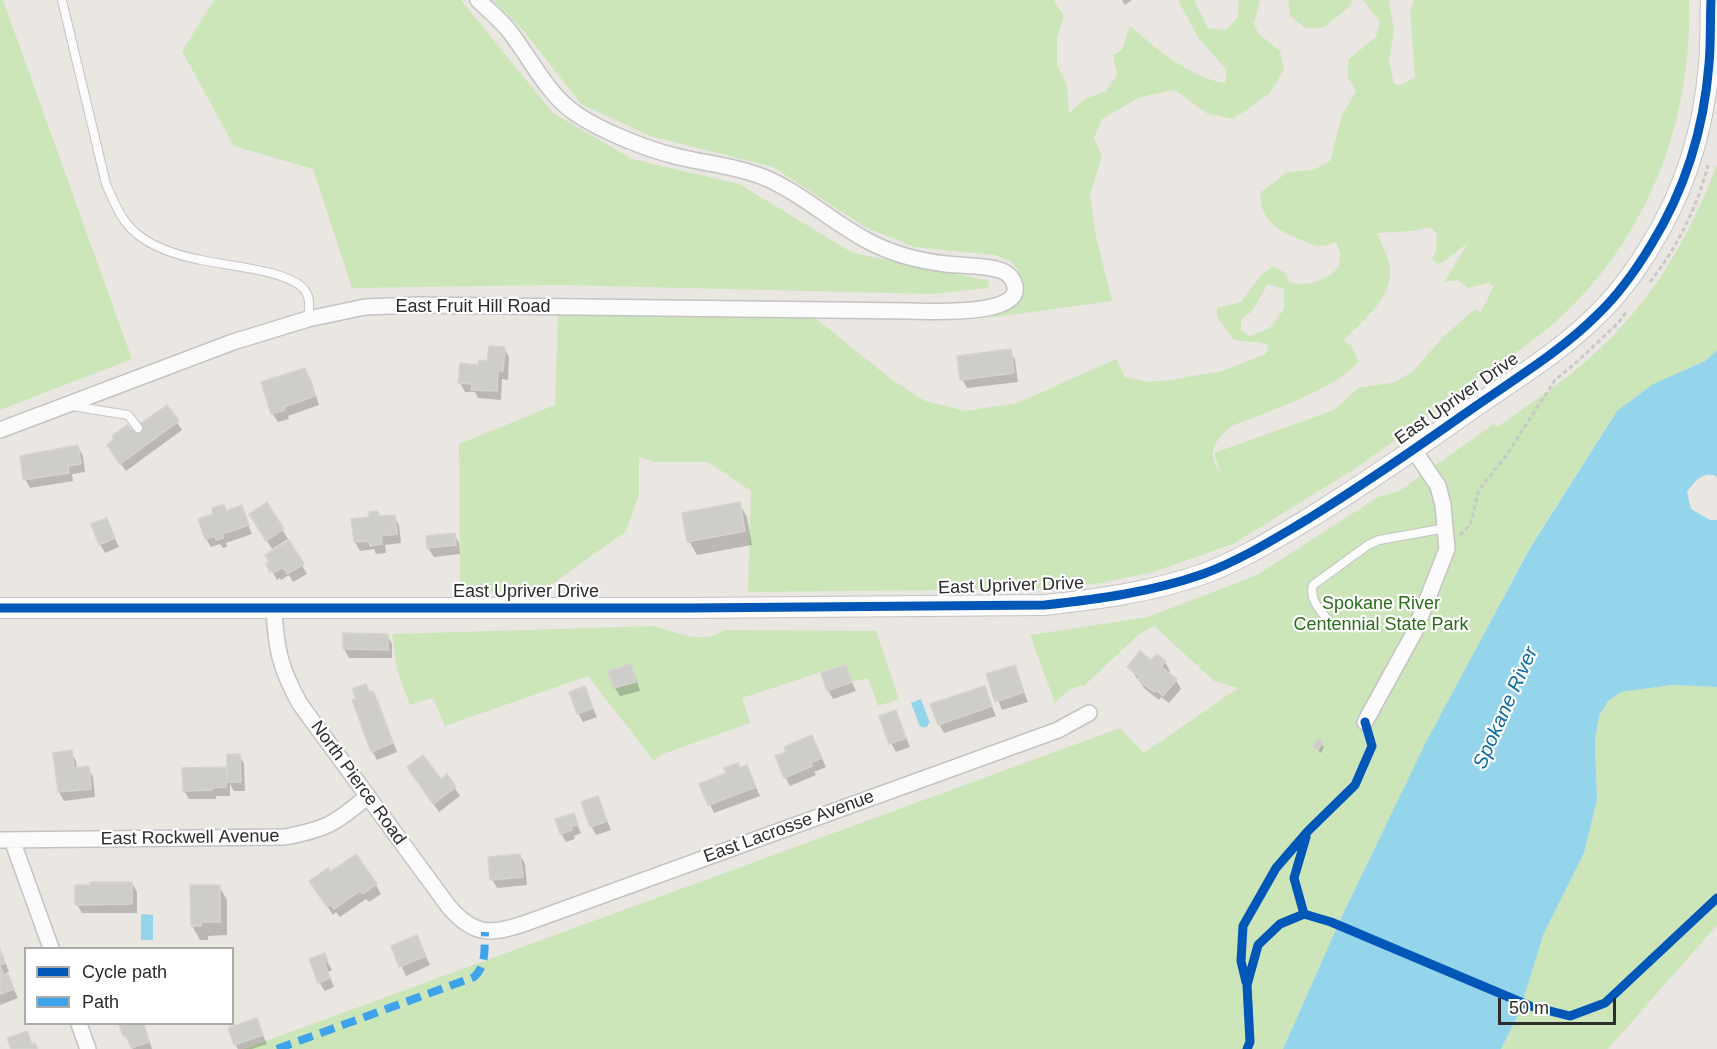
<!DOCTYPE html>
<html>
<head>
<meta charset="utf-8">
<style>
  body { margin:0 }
  #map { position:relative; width:1717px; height:1049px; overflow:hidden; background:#eae7e2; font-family:Arial,sans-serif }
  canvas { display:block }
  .legend { position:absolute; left:24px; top:947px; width:210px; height:78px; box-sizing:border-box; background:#fff; border:2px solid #ababab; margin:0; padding:8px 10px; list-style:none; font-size:18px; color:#2c2c2c }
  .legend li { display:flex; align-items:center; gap:12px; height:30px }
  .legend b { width:30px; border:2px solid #ababab }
  .scale { position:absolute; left:1498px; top:998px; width:118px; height:27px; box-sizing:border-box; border:3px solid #2c2c2c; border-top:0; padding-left:8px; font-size:18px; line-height:21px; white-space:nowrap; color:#2c2c2c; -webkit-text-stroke:4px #fff; paint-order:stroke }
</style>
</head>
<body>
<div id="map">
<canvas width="1717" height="1049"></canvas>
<ul class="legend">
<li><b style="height:8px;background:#0057b8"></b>Cycle path</li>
<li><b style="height:8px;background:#3ea3eb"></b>Path</li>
</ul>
<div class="scale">50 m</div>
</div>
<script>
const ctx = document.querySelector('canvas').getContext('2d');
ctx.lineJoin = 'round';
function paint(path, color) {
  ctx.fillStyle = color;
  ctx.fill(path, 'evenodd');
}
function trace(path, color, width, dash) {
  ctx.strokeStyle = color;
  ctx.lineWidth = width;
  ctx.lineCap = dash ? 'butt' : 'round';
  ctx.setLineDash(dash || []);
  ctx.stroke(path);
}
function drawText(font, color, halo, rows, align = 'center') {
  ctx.font = font + ' Arial,sans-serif';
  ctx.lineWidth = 4.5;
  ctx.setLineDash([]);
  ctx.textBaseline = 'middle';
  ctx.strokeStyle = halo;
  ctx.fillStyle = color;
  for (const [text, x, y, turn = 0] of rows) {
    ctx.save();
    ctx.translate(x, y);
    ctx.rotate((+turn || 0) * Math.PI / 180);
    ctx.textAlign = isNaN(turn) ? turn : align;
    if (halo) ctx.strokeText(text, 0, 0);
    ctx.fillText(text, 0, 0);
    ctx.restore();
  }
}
const green = new Path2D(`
  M 0,0 L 3,0 L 132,359 L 0,410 Z
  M 214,0 L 461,0 L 553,113 L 632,159 L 739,184 L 853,253 L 990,281 L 988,288 L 932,294 L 559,285 L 352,288 L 313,169 L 234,146 L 182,51 Z
  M 492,0 L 1054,0 L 1064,16 L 1057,37 L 1057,65 L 1067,86 L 1069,113 L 1085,99 L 1106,91 L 1117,75 L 1113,55 L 1122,50 L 1130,26 C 1156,48 1191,79 1226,83 L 1226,69 L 1199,39 L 1178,0 L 1194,0 L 1208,28 L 1226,30 L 1238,17 L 1239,0 L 1260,0 L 1254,24 L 1258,33 L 1280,51 L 1284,70 L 1270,93 L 1233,119 L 1208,114 L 1175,90 L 1140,97 L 1102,119 L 1094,138 L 1102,156 L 1090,195 L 1096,236 L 1112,301 L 988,318 L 1016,306 L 1024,288 L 1018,270 L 1010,261 L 995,255 L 914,247 L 865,227 L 773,167 L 650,136 L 581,104 L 523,30 Z
  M 1288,0 L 1353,0 L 1348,8 L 1323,28 L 1305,28 L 1290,15 Z
  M 1363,0 L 1389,0 L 1394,30 L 1389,61 L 1394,84 L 1401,85 L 1415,77 L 1410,13 L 1414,0 L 1689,0 C 1693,122 1646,243 1553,324 C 1526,347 1497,365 1468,385 L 1470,388 L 1353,470 L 1233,544 L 1153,572 L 1101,583 L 1048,589 L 748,592 L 751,491 L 708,462 L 655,462 L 639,457 L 639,495 L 626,531 L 543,591 L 460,593 L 459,444 L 555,405 L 558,315 L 811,315 L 891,379 L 925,401 L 966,411 L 1017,403 L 1116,359 L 1125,377 L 1148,382 L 1170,380 L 1222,371 L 1266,354 L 1268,345 C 1256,340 1247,343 1234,340 L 1217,317 L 1217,308 L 1241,302 L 1262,274 L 1273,266 L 1285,273 L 1290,282 C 1309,287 1325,281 1339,267 L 1340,253 L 1336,242 C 1332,243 1326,246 1322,246 C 1315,246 1306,242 1299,239 C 1278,231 1258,218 1261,192 L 1288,172 L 1313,170 L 1330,161 L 1342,115 L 1356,91 L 1348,77 L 1348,60 L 1376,37 L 1380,22 ZM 1430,227 L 1437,234 L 1436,251 L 1432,259 L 1437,264 L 1443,262 L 1468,243 L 1444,282 L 1458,280 L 1468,288 L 1488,283 L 1494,286 L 1481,312 L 1475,309 L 1443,337 L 1413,371 L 1396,382 L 1358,388 L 1334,410 L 1214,453 L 1221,474 C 1209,456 1210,446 1227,430 C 1234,423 1251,419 1261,415 C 1294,401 1333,388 1359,362 L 1351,345 L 1343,341 C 1364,319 1400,293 1388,259 C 1385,250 1380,241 1377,233 L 1412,231 ZM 1268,284 L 1284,289 L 1284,309 L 1270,328 L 1250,336 L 1241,330 L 1241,320 L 1252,311 Z
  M 1717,164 L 1717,350 L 1705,361 L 1653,384 L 1617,411 L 1530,547 L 1426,743 L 1342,916 L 1283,1049 L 244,1049 L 1120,728 L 1144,753 L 1238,688 L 1214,681 L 1154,626 L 1138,635 L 1084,686 C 1071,686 1064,694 1055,703 L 1030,635 L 1148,617 L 1257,575 L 1378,497 L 1399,491 L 1494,424 L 1497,427 C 1530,404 1563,382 1593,355 C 1651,303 1690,237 1717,164 Z
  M 655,626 C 675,633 705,645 724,630 L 876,631 L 899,699 L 878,706 L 868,678 L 852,682 L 846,664 L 742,698 L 750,723 L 660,755 L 654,761 L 588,676 L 445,726 L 433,698 L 410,705 L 397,670 L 392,634 Z
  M 1672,685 L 1717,687 L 1717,925 L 1608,1049 L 1501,1049 L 1518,1016 L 1544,933 L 1584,853 L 1597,800 L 1595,741 L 1599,716 L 1608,701 L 1621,692 Z`);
const water = new Path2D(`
  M 1717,350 L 1717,477 C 1704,469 1694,482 1687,492 L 1691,509 L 1710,520 L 1717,520 L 1717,687 L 1672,685 L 1621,692 L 1608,701 L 1599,716 L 1595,741 L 1597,800 L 1584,853 L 1544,933 L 1518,1016 L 1501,1049 L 1283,1049 L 1342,916 L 1426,742 L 1530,548 L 1617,411 L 1653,384 L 1705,361 Z
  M 921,699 L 930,723 L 928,724 L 928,726 L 923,728 L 922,726 L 920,727 L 911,703 Z
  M 141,914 L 153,915 L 153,940 L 141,940 Z`);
const shadow = new Path2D(`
  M 1122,0 L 1132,0 L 1125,5 Z
  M 504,348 L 509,357 L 508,380 L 502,379 L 501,400 L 478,398 L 475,392 L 465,392 L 460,383 L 489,362 Z
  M 1010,351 L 1015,360 L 1018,382 L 967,388 L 962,379 Z
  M 305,370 L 310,378 L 319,405 L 288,416 L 289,419 L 278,422 L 272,413 Z
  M 177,422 L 182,430 L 126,471 L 114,455 L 131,432 Z
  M 78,447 L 83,456 L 85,472 L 72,474 L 73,481 L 30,488 L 25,479 Z
  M 739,503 L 747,517 L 752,545 L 697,555 L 689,541 Z
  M 267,504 L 288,539 L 272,549 L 256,523 Z
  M 224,506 L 227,512 L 241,507 L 252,534 L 226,543 L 227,547 L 223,548 L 220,544 L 211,547 L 206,539 L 215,515 Z
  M 377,512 L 380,518 L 394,516 L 399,525 L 401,543 L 385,545 L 386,553 L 376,554 L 374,549 L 360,551 L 355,542 L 352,521 L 371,518 Z
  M 106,520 L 119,547 L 105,553 L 100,544 Z
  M 454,534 L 459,543 L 460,554 L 434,557 L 428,548 Z
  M 289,542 L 307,574 L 293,582 L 289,575 L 281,580 L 280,578 L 277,580 L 268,564 Z
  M 387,635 L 392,644 L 392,658 L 349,658 L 344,649 Z
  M 1152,662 L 1165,662 L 1170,671 L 1167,674 L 1176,680 L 1181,689 L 1169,703 L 1161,697 L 1159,700 L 1145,689 L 1129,667 Z
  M 630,666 L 635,675 L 640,691 L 620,696 L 615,688 L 610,672 Z
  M 845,667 L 856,691 L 833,699 L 828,690 Z
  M 1014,667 L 1028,702 L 1002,710 L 988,675 Z
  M 366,686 L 378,701 L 397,752 L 377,760 L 372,751 L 358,700 Z
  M 584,688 L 597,717 L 583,722 L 578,713 Z
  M 984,688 L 996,716 L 944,733 L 939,724 Z
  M 896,712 L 910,747 L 896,752 L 891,743 Z
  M 812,737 L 826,767 L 814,772 L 816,775 L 790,786 L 785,777 L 788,752 Z
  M 1319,741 L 1324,747 L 1321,753 L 1315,747 Z
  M 71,752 L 76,761 L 77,769 L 88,768 L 93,777 L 95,797 L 64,801 L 59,792 Z
  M 239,755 L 244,764 L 245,791 L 234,791 L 230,784 L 230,796 L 216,796 L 216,799 L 189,799 L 184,791 L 225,769 L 229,776 Z
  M 747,767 L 760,796 L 714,813 L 701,785 Z
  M 414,776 L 440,781 L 447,776 L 460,796 L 439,812 Z
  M 598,798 L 611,830 L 596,835 L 591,826 Z
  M 573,815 L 581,833 L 574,836 L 575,839 L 566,842 L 561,833 Z
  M 520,855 L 525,864 L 527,885 L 497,888 L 492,879 Z
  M 330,874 L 376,885 L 381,894 L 369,902 L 366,899 L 340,917 L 336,912 L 333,915 L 316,890 Z
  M 132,883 L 137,892 L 137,913 L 82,913 L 77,904 Z
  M 192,886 L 219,886 L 227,900 L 227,935 L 208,936 L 208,940 L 200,940 L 192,926 Z
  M 417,937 L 430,965 L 406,976 L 393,947 Z
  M 0,948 L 9,972 L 6,973 L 18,998 L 0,1005 Z
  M 324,955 L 332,970 L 328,972 L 334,987 L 325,991 L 319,982 Z
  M 256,1020 L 267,1044 L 252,1049 L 238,1049 L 235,1044 Z
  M 121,1024 L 144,1024 L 152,1049 L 133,1049 L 124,1035 Z`);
const building = new Path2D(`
  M 489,346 L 505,347 L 503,371 L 498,371 L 497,391 L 471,390 L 472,384 L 458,383 L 460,363 L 478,365 L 479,360 L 487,361 Z
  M 1011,349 L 1014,373 L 960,380 L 957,356 Z
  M 305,368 L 315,396 L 284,407 L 285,410 L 271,414 L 261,382 Z
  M 167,405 L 179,421 L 120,464 L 107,445 L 114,439 L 112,436 L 127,425 L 131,430 Z
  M 78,445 L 81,464 L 68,466 L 69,473 L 23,480 L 20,456 Z
  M 267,502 L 284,529 L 266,541 L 249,514 Z
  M 740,502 L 745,531 L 687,542 L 682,513 Z
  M 224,504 L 226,511 L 242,505 L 249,525 L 222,534 L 223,538 L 216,540 L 215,536 L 205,539 L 198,519 L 213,514 L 212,508 Z
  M 378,511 L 379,516 L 395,515 L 397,534 L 381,536 L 382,544 L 370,546 L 369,541 L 354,542 L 351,519 L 369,517 L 369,512 Z
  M 107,518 L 115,538 L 99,545 L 91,524 Z
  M 455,533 L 456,545 L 427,548 L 426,536 Z
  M 289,540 L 304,564 L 287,574 L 283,567 L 275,572 L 273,570 L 270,572 L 266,564 L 269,562 L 265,555 Z
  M 343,633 L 388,634 L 388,650 L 343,649 Z
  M 1140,651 L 1151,660 L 1157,654 L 1166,661 L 1161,667 L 1177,679 L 1163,696 L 1156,690 L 1154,692 L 1138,680 L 1140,677 L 1127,667 Z
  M 631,664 L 636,682 L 613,688 L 608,671 Z
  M 846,665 L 852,682 L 827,691 L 821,673 Z
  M 1015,665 L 1024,692 L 995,702 L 986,674 Z
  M 366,684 L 369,692 L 373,691 L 393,743 L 371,752 L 352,700 L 356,699 L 352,689 Z
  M 585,686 L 593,708 L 577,714 L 569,692 Z
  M 985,686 L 992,706 L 938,725 L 930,704 Z
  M 896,710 L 906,738 L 889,744 L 879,716 Z
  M 812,735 L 822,758 L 810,763 L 812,766 L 784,778 L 775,756 L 786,752 L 784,747 Z
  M 1318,739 L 1323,742 L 1318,750 L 1313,747 Z
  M 72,750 L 74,768 L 89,766 L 91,789 L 58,792 L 53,753 Z
  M 227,754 L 240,754 L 241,782 L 227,782 Z
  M 423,755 L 441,779 L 447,774 L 456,787 L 433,804 L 407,767 Z
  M 738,763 L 740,768 L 747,765 L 756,787 L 708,805 L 699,784 L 726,773 L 724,768 Z
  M 226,767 L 226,787 L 212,788 L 212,790 L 183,791 L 182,768 Z
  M 598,796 L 607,821 L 590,827 L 581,802 Z
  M 574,813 L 578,824 L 571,827 L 572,830 L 560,834 L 555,819 Z
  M 356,854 L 377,884 L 363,894 L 360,891 L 334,909 L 330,904 L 327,907 L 309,881 L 328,868 L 330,872 Z
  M 520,854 L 523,877 L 490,880 L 488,857 Z
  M 90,882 L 132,882 L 132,904 L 75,905 L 75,885 L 90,885 Z
  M 190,885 L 220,885 L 220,922 L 201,922 L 201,926 L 191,926 Z
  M 417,935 L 426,956 L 399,967 L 391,946 Z
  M 0,949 L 5,963 L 0,965 Z
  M 325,953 L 328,961 L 324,963 L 330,978 L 318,983 L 309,959 Z
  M 0,966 L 4,975 L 8,974 L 14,989 L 0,994 Z
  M 257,1018 L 263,1035 L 234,1045 L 228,1028 Z
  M 119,1024 L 143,1024 L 149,1042 L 131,1048 L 126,1035 L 123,1036 Z
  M 27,1031 L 32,1044 L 35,1043 L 38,1049 L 11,1049 L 7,1038 Z`);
const path = new Path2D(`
  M 1650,282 C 1676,249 1698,206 1708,165
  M 1460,535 L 1470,525 L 1479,490 L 1506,456 L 1555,380 L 1579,360 L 1618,323 L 1627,311`);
const service = new Path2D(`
  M 62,0 L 106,184 C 114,202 121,221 137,234 C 154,248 181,256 201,260 C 226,266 293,270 306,292 C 311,300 309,310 308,319
  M 72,406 L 128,415 L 138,428
  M 1329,621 C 1320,610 1309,600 1313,585 L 1368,545 L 1379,540 L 1446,528`);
const minor = new Path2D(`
  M 0,430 L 233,342 L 308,319 L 365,307 L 417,305 L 909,311 C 928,311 1021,317 1015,286 C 1013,277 1006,271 996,269 C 981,265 963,266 946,264 C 920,261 892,254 868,241 C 833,223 804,195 768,179 C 738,166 706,164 675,156 C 646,149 599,130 575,113 C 547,94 531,59 510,32 C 501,20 488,10 478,0
  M 274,609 C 276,649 280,668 300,704 L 449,907 C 474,936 491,935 526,923 L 1058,730 L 1089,713
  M 1365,722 L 1414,633 L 1447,549 L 1443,505 L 1438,486 L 1414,450
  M 0,840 L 285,837 C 327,829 336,823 368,796
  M 12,840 L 51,948
  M 79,1024 L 88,1049`);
const tertiary = new Path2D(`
  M 0,608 L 689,608 L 1045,605 C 1099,599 1152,592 1203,574 C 1241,560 1274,539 1308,519 C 1361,486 1412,451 1463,415 C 1508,383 1558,354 1597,315 C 1618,295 1636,270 1651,245 C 1685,190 1704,128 1709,64 C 1711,43 1710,21 1711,0`);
const quiet = new Path2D(`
  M 277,1049 L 474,977 C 487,966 484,947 485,932`);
const cycleway = new Path2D(`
  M 0,608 L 689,608 L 1045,605 C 1099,599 1152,592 1203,574 C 1241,560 1274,539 1308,519 C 1361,486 1412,451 1463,415 C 1508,383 1558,354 1597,315 C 1618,295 1636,270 1651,245 C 1685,190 1704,128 1709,64 C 1711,43 1710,21 1711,0
  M 1304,914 L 1294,878 L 1306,837
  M 1246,982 L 1241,961 L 1243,926 L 1276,868 L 1308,831 L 1355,785 L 1372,746 L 1365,722
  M 1247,1049 L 1250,1042 L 1247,985 L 1258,945 L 1280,924 L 1304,914 L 1331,922 L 1530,1006 L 1570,1016 L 1605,1003 L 1717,898`);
const streetNames = [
  ["East Fruit Hill Road",473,307],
  ["East Upriver Drive",1457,399,-35],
  ["East Upriver Drive",1011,586,-2],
  ["East Upriver Drive",526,592],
  ["North Pierce Road",358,783,54],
  ["East Lacrosse Avenue",789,827,-20],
  ["East Rockwell Avenue",190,838,-1]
];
const parkNames = [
  ["Spokane River",1381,604],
  ["Centennial State Park",1381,625]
];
const waterNames = [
  ["Spokane River",1506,708,-66]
];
paint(green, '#cce6ba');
paint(water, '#95d5ec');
paint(shadow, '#0003');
paint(building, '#cfcdc9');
trace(building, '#d5d3ce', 1.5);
trace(service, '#c4c3c3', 10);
trace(minor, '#c4c3c3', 18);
trace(tertiary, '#c4c3c3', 22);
trace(path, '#c8c8c7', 3, [4.5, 3]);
trace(service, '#fcfbfb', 8);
trace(minor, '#fcfbfb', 15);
trace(tertiary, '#fcfbfb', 20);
trace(quiet, '#3ea3eb', 8, [15, 8]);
trace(cycleway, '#0057b8', 9);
drawText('18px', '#2c2c2c', '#fff', streetNames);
drawText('18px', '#296c19', '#fff', parkNames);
drawText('italic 20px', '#0b6ba2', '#fff', waterNames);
</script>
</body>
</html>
